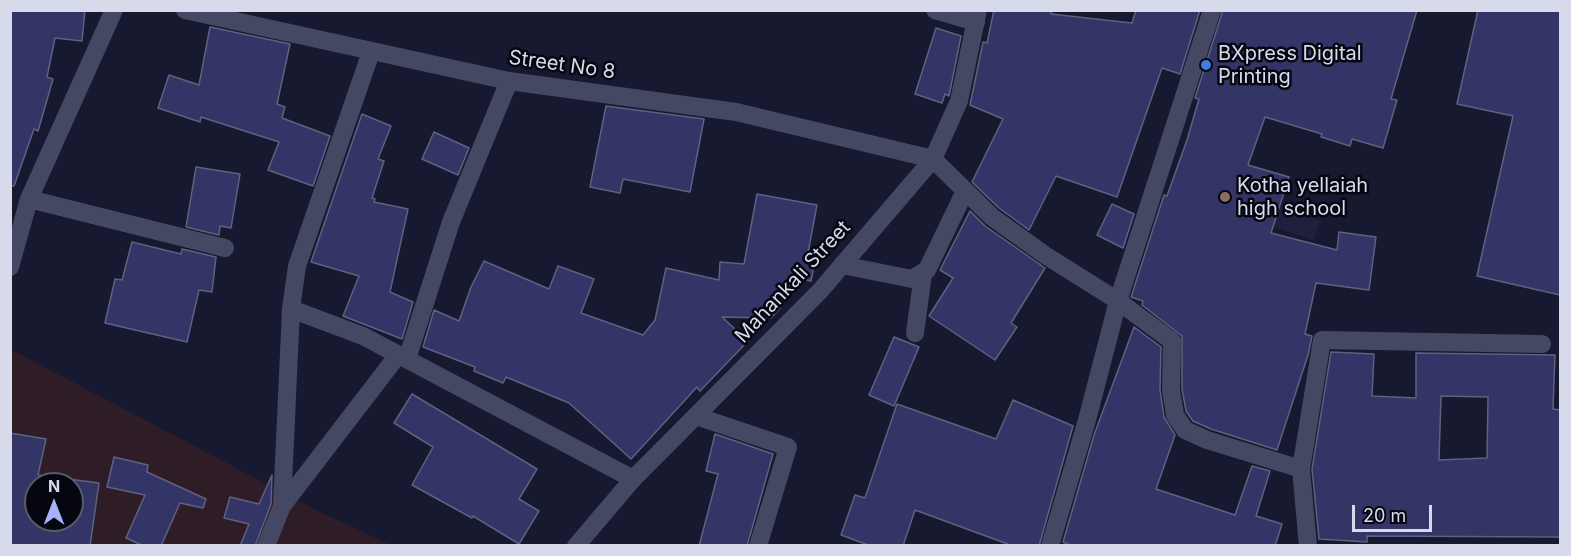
<!DOCTYPE html>
<html>
<head>
<meta charset="utf-8">
<style>
  body { margin:0 }
  #map { position:relative; width:1571px; height:556px; overflow:hidden; background:#171931; font-family:Inter,sans-serif }
  canvas { display:block }
  .frame { position:absolute; inset:0; border:12px solid #d7daeb; pointer-events:none }
  .north { position:absolute; left:24px; top:472px; width:60px; height:60px; box-sizing:border-box; background:#050610; border:2px solid #595b68; border-radius:50%; rotate:0deg; font-size:16px; font-weight:700; line-height:24px; text-align:center; color:#d7daeb }
  .north::after { content:''; display:block; margin:auto; width:21px; height:27px; background:#a7b1fc; clip-path:polygon(50% 0,100% 100%,50% 72%,0 100%) }
  .scale { position:absolute; left:1352px; top:505px; width:80px; height:27px; box-sizing:border-box; border:3px solid #d7daeb; border-top:0; padding-left:8px; font-size:18px; line-height:21px; white-space:nowrap; color:#d7daeb; -webkit-text-stroke:4px #050610; paint-order:stroke }
</style>
</head>
<body>
<div id="map">
<canvas width="1571" height="556"></canvas>
<div class="frame"></div>
<div class="north">N</div>
<div class="scale">20 m</div>
</div>
<script>
const ctx = document.querySelector('canvas').getContext('2d');
ctx.lineJoin = 'round';
function paint(path, color) {
  ctx.fillStyle = color;
  ctx.fill(path, 'evenodd');
}
function trace(path, color, width, dash) {
  ctx.strokeStyle = color;
  ctx.lineWidth = width;
  ctx.lineCap = dash ? 'butt' : 'round';
  ctx.setLineDash(dash || []);
  ctx.stroke(path);
}
function drawText(font, color, halo, rows, align = 'center') {
  ctx.font = font + ' Inter,sans-serif';
  ctx.lineWidth = 5;
  ctx.setLineDash([]);
  ctx.textBaseline = 'middle';
  ctx.strokeStyle = halo;
  ctx.fillStyle = color;
  for (const [text, x, y, turn = 0] of rows) {
    ctx.save();
    ctx.translate(x, y);
    ctx.rotate((+turn || 0) * Math.PI / 180);
    ctx.textAlign = isNaN(turn) ? turn : align;
    if (halo) ctx.strokeText(text, 0, 0);
    ctx.fillText(text, 0, 0);
    ctx.restore();
  }
}
const commercial = new Path2D(`
  M 10,349 L 320,512 L 391,545 L 11,545 ZM 36,484 L 72,484 L 72,520 L 36,520 Z`);
const built = new Path2D(`
  M 1229,191 L 1320,219 L 1313,240 L 1270,226 Z`);
const building = new Path2D(`
  M 10,10 L 85,10 L 82,41 L 55,38 L 47,77 L 53,79 L 38,131 L 34,129 L 14,186 L 10,186 Z
  M 994,10 L 1052,10 L 1051,14 L 1132,23 L 1136,10 L 1200,10 L 1180,74 L 1162,68 L 1117,197 L 1056,176 L 1029,230 L 999,208 L 972,182 L 1003,119 L 970,105 L 983,42 L 987,43 Z
  M 1223,10 L 1417,10 L 1391,99 L 1397,100 L 1383,148 L 1352,139 L 1350,146 L 1321,137 L 1322,134 L 1265,117 L 1248,165 L 1289,177 L 1271,233 L 1337,250 L 1339,232 L 1376,237 L 1369,290 L 1316,283 L 1305,334 L 1312,336 L 1308,355 L 1277,450 L 1211,429 L 1193,421 L 1186,411 L 1182,389 L 1182,336 L 1142,305 L 1143,301 L 1131,297 L 1164,195 L 1167,196 L 1187,140 L 1199,99 L 1195,98 Z
  M 1478,10 L 1560,10 L 1560,295 L 1477,276 L 1513,116 L 1457,104 Z
  M 210,27 L 290,44 L 277,104 L 285,107 L 282,118 L 330,136 L 313,186 L 268,170 L 279,142 L 201,117 L 200,122 L 158,108 L 169,75 L 199,85 Z
  M 936,28 L 961,36 L 949,96 L 945,94 L 942,103 L 915,94 Z
  M 606,106 L 704,119 L 690,192 L 623,179 L 620,193 L 590,187 Z
  M 362,114 L 391,126 L 378,159 L 384,161 L 372,198 L 375,199 L 374,202 L 408,209 L 390,292 L 413,302 L 402,339 L 343,316 L 359,276 L 311,262 Z
  M 434,132 L 469,148 L 458,175 L 422,159 Z
  M 196,167 L 240,174 L 231,228 L 220,226 L 219,235 L 186,227 Z
  M 757,194 L 817,205 L 807,258 L 815,260 L 811,281 L 798,278 L 796,287 L 786,285 L 780,308 L 771,318 L 722,317 L 748,341 L 700,391 L 697,387 L 631,459 L 569,403 L 506,377 L 503,383 L 474,371 L 475,367 L 423,347 L 434,310 L 459,321 L 471,287 L 484,261 L 549,289 L 558,266 L 594,279 L 581,313 L 643,335 L 655,320 L 666,268 L 719,280 L 720,262 L 744,264 Z
  M 1112,204 L 1134,214 L 1123,248 L 1097,235 Z
  M 970,211 L 985,226 L 1045,268 L 1011,323 L 1017,327 L 995,360 L 929,316 L 953,278 L 940,270 Z
  M 132,242 L 181,254 L 182,249 L 216,257 L 212,292 L 199,290 L 187,342 L 105,323 L 115,279 L 122,280 Z
  M 1134,327 L 1161,347 L 1160,390 L 1164,417 L 1175,435 L 1156,489 L 1235,515 L 1252,466 L 1270,471 L 1256,516 L 1282,524 L 1275,546 L 1072,546 L 1063,542 L 1094,435 Z
  M 894,337 L 919,347 L 894,406 L 869,395 Z
  M 1331,352 L 1374,354 L 1372,396 L 1416,398 L 1416,353 L 1555,355 L 1553,409 L 1560,410 L 1560,537 L 1367,536 L 1367,542 L 1319,539 L 1312,469 ZM 1441,396 L 1488,397 L 1487,458 L 1439,460 Z
  M 412,394 L 537,469 L 519,499 L 539,511 L 519,544 L 473,516 L 472,518 L 412,485 L 433,447 L 394,423 Z
  M 1013,400 L 1073,426 L 1039,546 L 1013,546 L 915,510 L 903,546 L 871,546 L 841,535 L 855,495 L 865,498 L 897,404 L 996,439 Z
  M 10,433 L 46,439 L 38,475 L 99,483 L 90,546 L 10,546 ZM 36,484 L 72,484 L 72,520 L 36,520 Z
  M 715,434 L 773,454 L 747,546 L 699,546 L 718,474 L 706,471 Z
  M 114,457 L 148,465 L 147,472 L 206,499 L 203,508 L 180,503 L 161,546 L 144,546 L 126,538 L 145,495 L 107,487 Z
  M 272,475 L 271,504 L 255,546 L 240,546 L 249,524 L 224,518 L 230,497 L 259,504 Z`);
const street = new Path2D(`
  M 185,10 L 509,81 L 736,112 L 933,159 L 992,217 L 1045,255 L 1118,301 L 1172,341 L 1171,390 L 1175,415 L 1185,430 L 1207,440 L 1301,469 L 1308,546
  M 935,10 L 976,22
  M 371,52 L 297,266 L 291,309 L 363,336 L 633,479
  M 29,199 L 225,248
  M 842,265 L 912,279 L 927,270 L 965,191
  M 10,267 L 29,199 L 114,10
  M 915,333 L 923,274
  M 407,359 L 451,222 L 509,81
  M 696,416 L 788,447 L 758,546
  M 1301,469 L 1322,340 L 1542,344
  M 282,506 L 291,309
  M 266,546 L 282,506 L 398,355
  M 1050,546 L 1087,420 L 1118,301 L 1212,10`);
const secondary = new Path2D(`
  M 576,546 L 633,479 L 820,291 L 933,159 L 959,101 L 978,10`);
const markers = [
  [1206,65,6,"#3f7fe0"],
  [1225,197,6,"#8d6e63"]
];
const poiNames = [
  ["BXpress Digital",1218,54],
  ["Printing",1218,77],
  ["Kotha yellaiah",1237,186],
  ["high school",1237,209]
];
const streetNames = [
  ["Street No 8",562,65,8],
  ["Mahankali Street",793,282,-47]
];
paint(commercial, '#2e1d27');
paint(built, '#1e203e');
paint(building, '#323566');
trace(building, '#5e627e', 1.5);
trace(street, '#454863', 18);
trace(secondary, '#454863', 18);
for (const [x, y, r, color] of markers) {
  const dot = new Path2D();
  dot.arc(x, y, r, 0, 2 * Math.PI);
  ctx.fillStyle = color;
  ctx.fill(dot);
  trace(dot, '#050610', 2);
}
drawText('20px', '#d7daeb', '#050610', poiNames, 'left');
drawText('20px', '#d7daeb', '#050610', streetNames);
</script>
</body>
</html>
